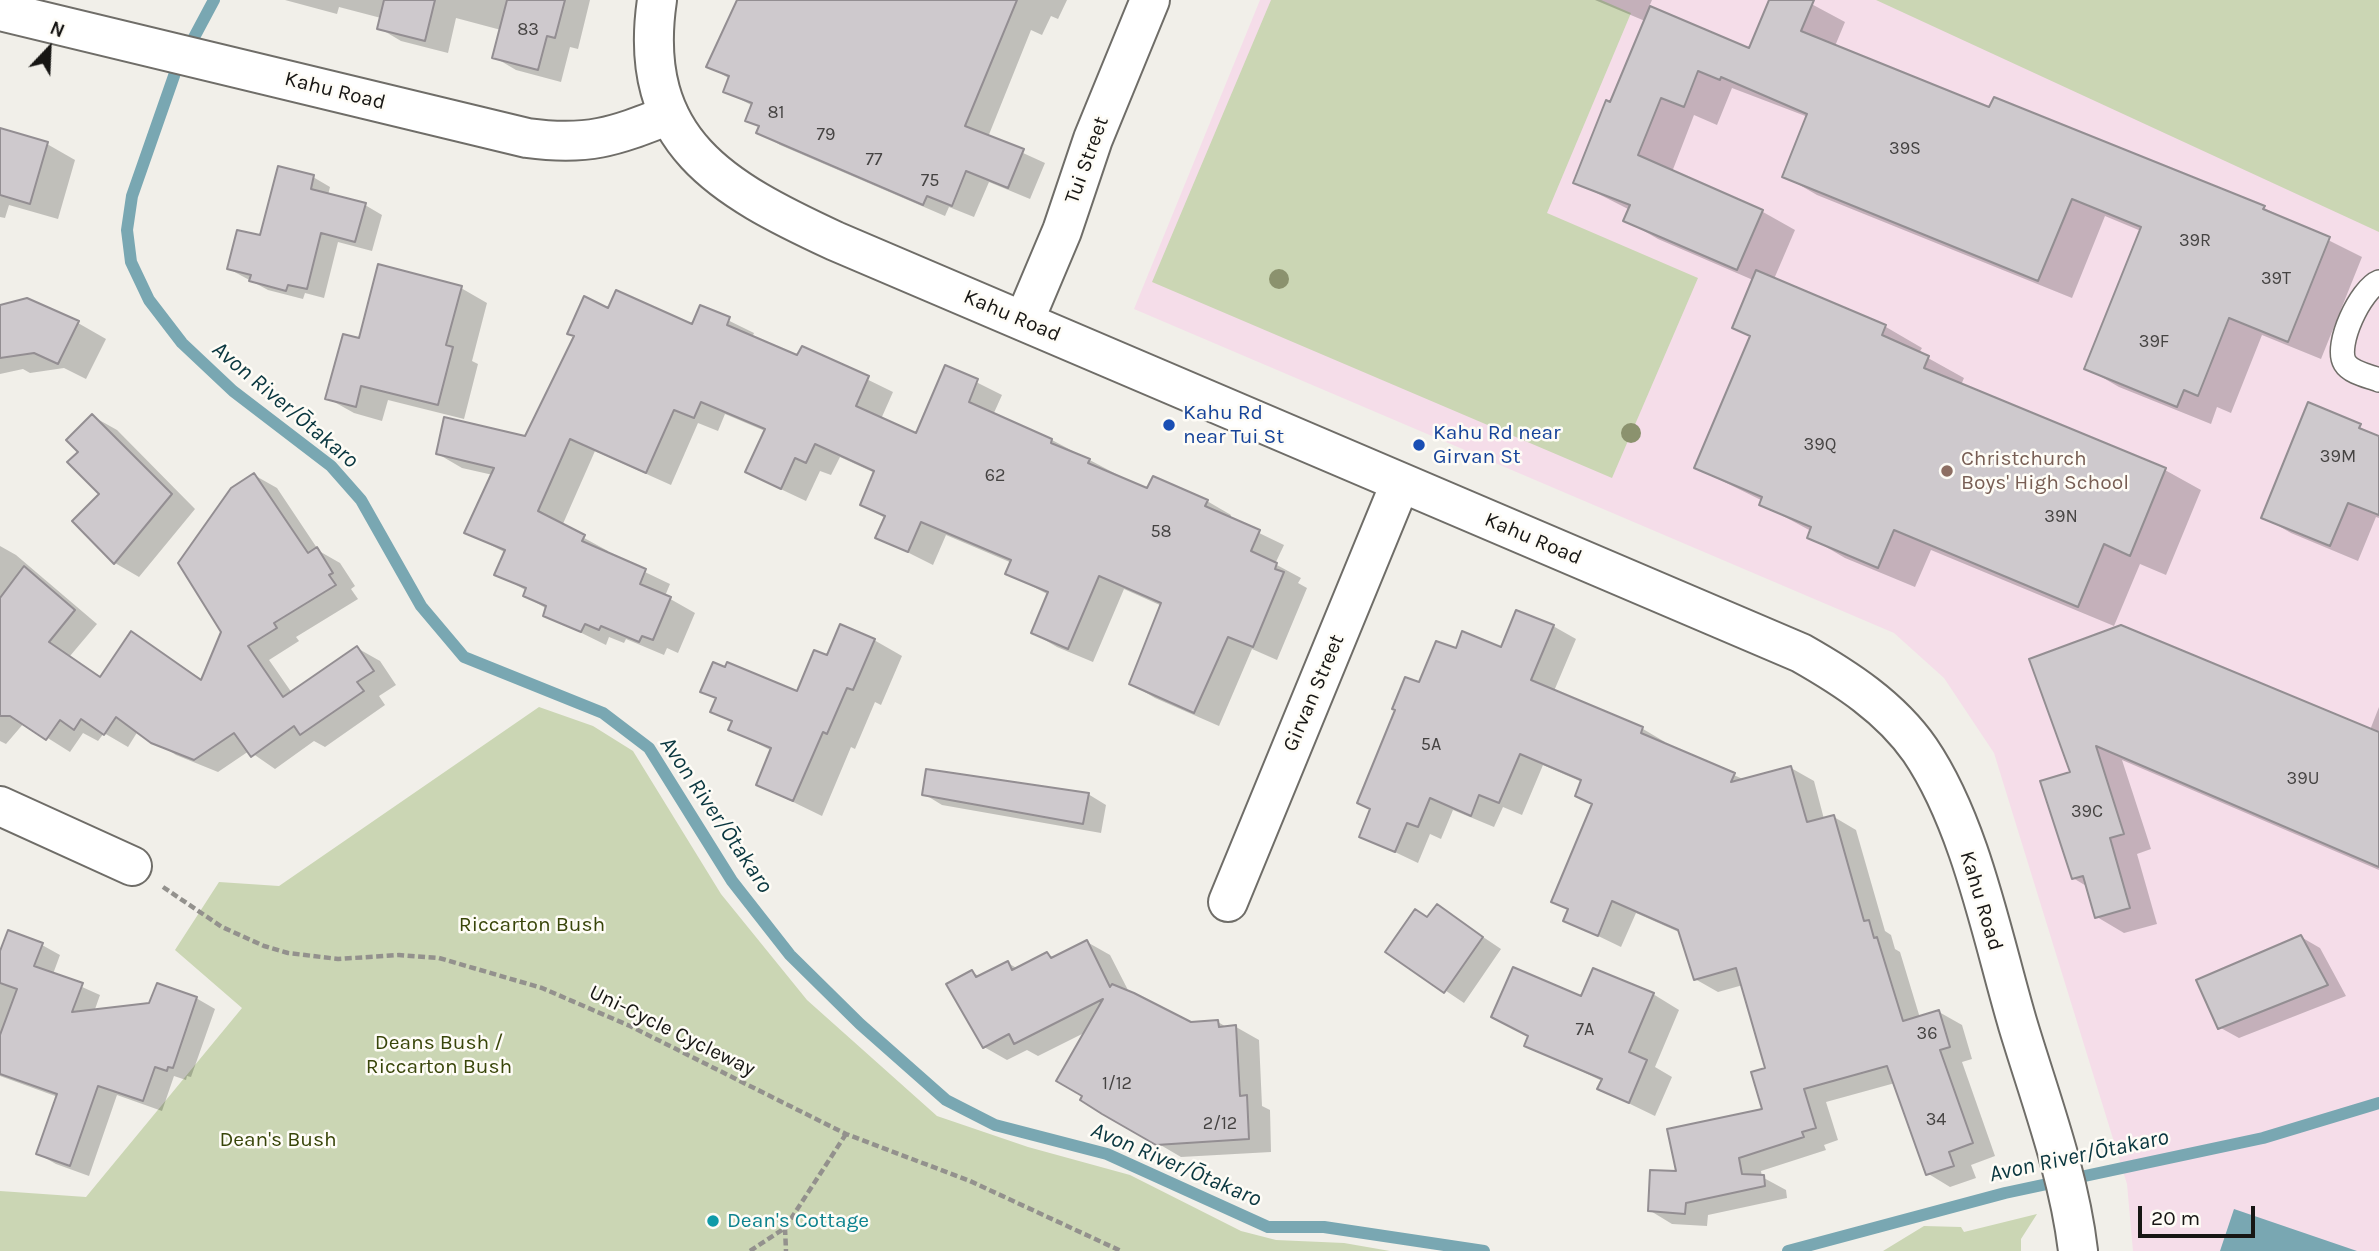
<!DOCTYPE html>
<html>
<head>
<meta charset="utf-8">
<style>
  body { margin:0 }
  #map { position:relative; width:2379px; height:1251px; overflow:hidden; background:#f1efe9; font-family:Karla,sans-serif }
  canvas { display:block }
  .north { position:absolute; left:14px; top:14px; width:70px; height:70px; -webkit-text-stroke:5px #fefcf6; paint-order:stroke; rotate:23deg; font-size:19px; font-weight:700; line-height:28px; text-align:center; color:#171614 }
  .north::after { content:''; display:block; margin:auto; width:24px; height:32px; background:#171614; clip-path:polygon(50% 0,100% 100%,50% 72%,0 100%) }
  .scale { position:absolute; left:2138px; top:1206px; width:117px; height:32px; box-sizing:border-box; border:4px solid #171614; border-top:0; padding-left:9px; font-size:21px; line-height:24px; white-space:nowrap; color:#171614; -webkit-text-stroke:5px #fefcf6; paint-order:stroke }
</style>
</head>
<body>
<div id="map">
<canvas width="2379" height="1251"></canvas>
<div class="north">N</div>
<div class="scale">20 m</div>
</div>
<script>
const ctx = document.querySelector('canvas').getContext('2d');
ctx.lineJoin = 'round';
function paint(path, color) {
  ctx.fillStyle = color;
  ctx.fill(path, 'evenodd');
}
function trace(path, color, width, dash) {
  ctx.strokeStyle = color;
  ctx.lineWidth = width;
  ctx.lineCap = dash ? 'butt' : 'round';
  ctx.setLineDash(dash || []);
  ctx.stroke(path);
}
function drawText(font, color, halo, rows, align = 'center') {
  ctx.font = font + ' Karla,sans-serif';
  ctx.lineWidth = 5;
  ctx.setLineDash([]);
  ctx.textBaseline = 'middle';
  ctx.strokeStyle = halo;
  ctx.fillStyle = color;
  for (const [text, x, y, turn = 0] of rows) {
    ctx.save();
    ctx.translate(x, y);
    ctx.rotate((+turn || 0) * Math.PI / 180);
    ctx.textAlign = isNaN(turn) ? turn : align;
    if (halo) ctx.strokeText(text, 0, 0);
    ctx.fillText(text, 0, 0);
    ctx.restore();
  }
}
const education = new Path2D(`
  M 1260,0 L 2379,0 L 2379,1251 L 2133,1251 L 2127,1184 L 1994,753 L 1944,678 L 1894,633 L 1134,309 Z`);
const green = new Path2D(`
  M 1271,0 L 1601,0 L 1631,13 L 1547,213 L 1698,278 L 1612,478 L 1152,282 Z
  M 1876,0 L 2379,0 L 2379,232 Z
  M 539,707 L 593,726 L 633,751 L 721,894 L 807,1000 L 937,1116 L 1028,1147 L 1130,1175 L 1241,1231 L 1276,1240 L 1344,1243 L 1390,1251 L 0,1251 L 0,1191 L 86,1197 L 242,1008 L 175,950 L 219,882 L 279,886 Z
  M 2037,1214 L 2021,1239 L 2021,1251 L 1883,1251 L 1924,1226 L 1961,1227 L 1964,1232 Z`);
const water = new Path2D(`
  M 2234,1209 L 2357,1251 L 2220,1251 Z`);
const shadow = new Path2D(`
  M 285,0 L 590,0 L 578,49 L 570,47 L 561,82 L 516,70 L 494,57 L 501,30 L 456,18 L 448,53 L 401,41 L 379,28 L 381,18 L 339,7 L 337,14 Z
  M 738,0 L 1067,0 L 1058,19 L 1051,16 L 1042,35 L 1031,30 L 988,137 L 1045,163 L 1030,199 L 989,182 L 974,217 L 949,207 L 945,216 L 780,145 L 759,132 L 760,128 L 747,120 L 753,106 L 725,91 L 730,79 L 708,66 Z
  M 1595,0 L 1652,0 L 1649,7 L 1750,50 L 1771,0 L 1804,0 L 1845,22 L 1835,46 L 1990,109 L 1995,99 L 2264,208 L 2362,257 L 2321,359 L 2262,335 L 2231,413 L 2217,407 L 2211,424 L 2119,387 L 2086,368 L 2141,231 L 2105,216 L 2072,298 L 1817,195 L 1784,176 L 1808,117 L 1732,88 L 1717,125 L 1694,115 L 1672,172 L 1763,212 L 1795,230 L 1774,279 L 1886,327 L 1922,348 L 1919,353 L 1964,378 L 1961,385 L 2165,470 L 2201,490 L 2166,575 L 2140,564 L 2114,626 L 1931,550 L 1915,587 L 1845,558 L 1809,537 L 1811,531 L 1761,504 L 1763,501 L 1696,468 L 1752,337 L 1734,327 L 1753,280 L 1658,239 L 1625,220 L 1630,210 L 1575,182 L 1645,21 Z
  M 0,130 L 47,144 L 75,160 L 58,219 L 9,205 L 5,218 L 0,217 Z
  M 313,177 L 330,187 L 328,195 L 365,205 L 382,215 L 372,251 L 338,242 L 324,298 L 305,293 L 303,299 L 268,290 L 229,269 L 262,237 Z
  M 461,288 L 487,303 L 472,361 L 478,364 L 464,419 L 388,400 L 382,421 L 354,413 L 327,398 L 360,340 Z
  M 0,306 L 78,323 L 106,339 L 86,379 L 64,368 L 30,373 L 23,369 L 0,374 Z
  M 701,307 L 754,333 L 752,338 L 798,358 L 803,348 L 893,392 L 881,419 L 917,436 L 946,367 L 1002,395 L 993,415 L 1052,440 L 1148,491 L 1207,501 L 1231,515 L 1230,519 L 1284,545 L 1275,564 L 1301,578 L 1298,583 L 1307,588 L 1277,660 L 1252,649 L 1219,726 L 1155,698 L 1131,684 L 1162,606 L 1124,589 L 1093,662 L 1057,647 L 1033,633 L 1049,595 L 1007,573 L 1012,563 L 946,535 L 933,565 L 877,537 L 885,518 L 862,505 L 875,473 L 840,457 L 831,475 L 820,471 L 806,501 L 772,485 L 748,471 L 765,431 L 725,414 L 718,431 L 698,423 L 671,485 L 595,451 L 562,526 L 608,551 L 607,554 L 670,584 L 665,596 L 695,613 L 678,653 L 667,648 L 664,655 L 626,639 L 624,643 L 609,637 L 606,645 L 545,615 L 547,609 L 525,596 L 527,591 L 497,574 L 506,553 L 466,532 L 493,475 L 462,468 L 438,454 L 526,438 L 609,310 L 693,326 Z
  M 2309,405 L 2379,436 L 2379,518 L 2376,517 L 2358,561 L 2291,533 L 2263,517 Z
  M 92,416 L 117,430 L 195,509 L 139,577 L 115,563 L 102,494 L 80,452 Z
  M 254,475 L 277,488 L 319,551 L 340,563 L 355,586 L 351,589 L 358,599 L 296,637 L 299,641 L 269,660 L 292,693 L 357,648 L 380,661 L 396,685 L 379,696 L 385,705 L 325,747 L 314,741 L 275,769 L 249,751 L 218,772 L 176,755 L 138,731 L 128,747 L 104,733 L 98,741 L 83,733 L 70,752 L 24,723 L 6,744 L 0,741 L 0,546 L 16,555 L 97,624 L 70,656 L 101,678 L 132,633 L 203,680 L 223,632 Z
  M 1553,626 L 1576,639 L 1554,691 L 1643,729 L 1665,742 L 1664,744 L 1745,780 L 1791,768 L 1814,781 L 1824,819 L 1834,817 L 1856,830 L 1885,931 L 1891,935 L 1895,949 L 1900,952 L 1920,1018 L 1939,1012 L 1962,1025 L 1972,1059 L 1962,1062 L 1995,1156 L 1971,1165 L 1976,1178 L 1950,1187 L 1927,1173 L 1895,1083 L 1826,1102 L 1838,1140 L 1824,1145 L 1826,1150 L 1761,1171 L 1762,1177 L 1786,1190 L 1787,1198 L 1708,1215 L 1707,1226 L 1672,1224 L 1649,1210 L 1679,1173 L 1764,1111 L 1767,1069 L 1743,985 L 1718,992 L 1695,979 L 1681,933 L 1636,913 L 1621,947 L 1565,920 L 1569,910 L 1553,901 L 1594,805 L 1577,795 L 1582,782 L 1543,765 L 1522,815 L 1503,807 L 1494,827 L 1453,810 L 1441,839 L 1430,834 L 1418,863 L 1361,836 L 1420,685 L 1456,651 L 1502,649 Z
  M 874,640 L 902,656 L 881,705 L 875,702 L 855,749 L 851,747 L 822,816 L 758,785 L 772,751 L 730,729 L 733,723 L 713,711 L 718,700 L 703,691 L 798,694 L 828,658 Z
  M 2031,660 L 2370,730 L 2379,707 L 2379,870 L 2122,760 L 2151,849 L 2137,854 L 2157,924 L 2124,933 L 2097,917 L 2088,887 L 2073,878 L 2072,773 Z
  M 924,794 L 1088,794 L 1106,805 L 1101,833 L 942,805 Z
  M 1437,906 L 1501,949 L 1464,1003 L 1387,951 L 1428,918 Z
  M 2301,937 L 2320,948 L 2346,996 L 2239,1038 L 2219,1027 Z
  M 1087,942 L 1110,955 L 1129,992 L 1190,1024 L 1218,1022 L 1228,1028 L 1236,1027 L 1259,1040 L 1262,1106 L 1270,1110 L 1271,1152 L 1181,1157 L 1082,1099 L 1086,1032 L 1038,1056 L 1027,1050 L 1007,1060 L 984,1047 L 972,972 L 980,977 L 1008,963 L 1018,969 L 1047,954 L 1055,958 Z
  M 42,945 L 60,955 L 53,974 L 100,995 L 94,1012 L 196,998 L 215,1009 L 191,1077 L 187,1076 L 186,1080 L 174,1076 L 162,1111 L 117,1095 L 89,1176 L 56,1164 L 38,1154 L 58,1097 L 0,1076 L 0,955 Z
  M 1653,994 L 1679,1010 L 1655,1067 L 1672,1077 L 1655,1116 L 1599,1089 L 1602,1081 L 1527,1045 L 1530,1037 L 1494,1017 L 1582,998 Z`);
const stream = new Path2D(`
  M 214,0 L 175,73 L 132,196 L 127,230 L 131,262 L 149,300 L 182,343 L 233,391 L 331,466 L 361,500 L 421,606 L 464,657 L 603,713 L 649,748 L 732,881 L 790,955 L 860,1024 L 946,1100 L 995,1125 L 1107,1154 L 1268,1227 L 1324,1227 L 1484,1251
  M 1788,1251 L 2005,1193 L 2263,1138 L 2379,1103`);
const building = new Path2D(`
  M 384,0 L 435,0 L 425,41 L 377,29 Z
  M 507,0 L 565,0 L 555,38 L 547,36 L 538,70 L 492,58 Z
  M 737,0 L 1017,0 L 965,126 L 1024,149 L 1008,188 L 966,171 L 952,206 L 927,196 L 923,205 L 756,133 L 759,126 L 745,121 L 752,103 L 723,92 L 729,76 L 706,67 Z
  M 1769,0 L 1814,0 L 1801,31 L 1989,107 L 1994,97 L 2265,206 L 2263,209 L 2330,237 L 2288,342 L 2229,318 L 2198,396 L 2184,390 L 2177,407 L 2084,369 L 2141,227 L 2072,199 L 2038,281 L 1782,177 L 1807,114 L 1721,77 L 1720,80 L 1698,71 L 1684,107 L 1661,98 L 1638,155 L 1763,210 L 1737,270 L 1623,221 L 1630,205 L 1573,183 L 1606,100 L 1610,102 L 1650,6 L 1749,48 Z
  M 0,128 L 48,142 L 30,204 L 0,195 Z
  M 278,166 L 314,175 L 311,189 L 366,203 L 355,242 L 321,233 L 307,289 L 288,285 L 286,291 L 249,281 L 251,275 L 227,269 L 237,230 L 260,235 Z
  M 378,264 L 462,286 L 446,345 L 453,347 L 438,405 L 361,386 L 356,407 L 325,399 L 343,334 L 359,338 Z
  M 1756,270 L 1886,325 L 1882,335 L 1929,356 L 1924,368 L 2166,468 L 2130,556 L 2104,544 L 2078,607 L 1894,530 L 1878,568 L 1807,538 L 1811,527 L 1759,505 L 1762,497 L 1694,468 L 1750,336 L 1732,328 Z
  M 616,290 L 692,324 L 700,305 L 730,317 L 727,325 L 797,355 L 802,346 L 869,376 L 856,406 L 916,433 L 945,365 L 978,379 L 969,402 L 1052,439 L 1051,443 L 1090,459 L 1088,463 L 1147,488 L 1153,476 L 1208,500 L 1205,506 L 1260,530 L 1251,551 L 1277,563 L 1275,569 L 1284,572 L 1253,647 L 1228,637 L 1194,713 L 1129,684 L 1161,603 L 1099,576 L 1068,649 L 1031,633 L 1048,592 L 1005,574 L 1011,560 L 921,522 L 908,552 L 875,538 L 885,516 L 860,505 L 874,471 L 815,444 L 806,463 L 795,458 L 781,489 L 745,472 L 765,429 L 701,402 L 694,418 L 674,410 L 646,473 L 570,439 L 538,511 L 585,535 L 582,541 L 646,569 L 640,584 L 671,597 L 653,640 L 642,636 L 639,642 L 601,626 L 599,630 L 585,624 L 581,632 L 543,616 L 546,606 L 523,596 L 526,588 L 494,575 L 505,550 L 464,533 L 494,468 L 436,454 L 444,417 L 525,436 L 574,336 L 567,334 L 584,296 L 608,308 Z
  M 27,298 L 79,321 L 58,364 L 34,353 L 0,358 L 0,305 Z
  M 2308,402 L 2361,424 L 2359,428 L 2379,436 L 2379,515 L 2348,503 L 2330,546 L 2261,518 Z
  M 92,414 L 172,494 L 114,564 L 72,521 L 99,494 L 67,462 L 78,452 L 66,440 Z
  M 254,473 L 308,553 L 317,547 L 333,573 L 329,575 L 336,585 L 274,623 L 277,628 L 248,646 L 283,697 L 357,646 L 374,671 L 357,682 L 364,691 L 300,735 L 294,726 L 251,757 L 234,733 L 194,760 L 151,743 L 116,717 L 104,735 L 81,719 L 74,730 L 60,720 L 46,740 L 10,716 L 0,716 L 0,598 L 24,566 L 75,610 L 49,642 L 100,677 L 131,631 L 201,680 L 221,632 L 178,563 L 231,488 Z
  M 1516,610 L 1554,625 L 1531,680 L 1643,727 L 1641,733 L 1735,773 L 1731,782 L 1791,766 L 1807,822 L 1834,815 L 1864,921 L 1869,920 L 1874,938 L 1877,937 L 1903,1021 L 1939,1010 L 1950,1047 L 1940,1050 L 1973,1143 L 1949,1152 L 1954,1166 L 1926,1175 L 1887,1066 L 1804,1089 L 1816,1128 L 1802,1132 L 1804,1137 L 1739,1158 L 1742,1174 L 1764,1175 L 1765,1186 L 1686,1203 L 1685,1214 L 1648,1211 L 1650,1170 L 1676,1171 L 1667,1129 L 1762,1109 L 1751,1072 L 1765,1068 L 1736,968 L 1694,980 L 1678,930 L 1612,901 L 1598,936 L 1563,921 L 1568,909 L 1551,902 L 1592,804 L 1575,796 L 1581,780 L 1520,754 L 1499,803 L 1479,795 L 1471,816 L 1430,798 L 1418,827 L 1407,823 L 1395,852 L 1359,837 L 1370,809 L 1357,803 L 1395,710 L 1392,709 L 1405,677 L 1419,682 L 1436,641 L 1456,648 L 1462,631 L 1501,647 Z
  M 840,624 L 875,639 L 853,690 L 847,688 L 827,734 L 823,732 L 793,801 L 756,785 L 771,748 L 728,730 L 732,721 L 710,712 L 716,698 L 700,692 L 713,662 L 725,667 L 727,662 L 797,691 L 814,650 L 827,655 Z
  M 2121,625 L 2379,732 L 2379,867 L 2096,746 L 2124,834 L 2110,838 L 2130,908 L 2095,918 L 2083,876 L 2072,879 L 2040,781 L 2070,772 L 2029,659 Z
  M 926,769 L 1089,793 L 1083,824 L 922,795 Z
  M 1437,904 L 1483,937 L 1444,993 L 1385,952 L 1415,909 L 1427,917 Z
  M 8,930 L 43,943 L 34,966 L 83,983 L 72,1012 L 149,1003 L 157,983 L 197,997 L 173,1068 L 168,1067 L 167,1071 L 155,1067 L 143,1101 L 98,1086 L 70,1166 L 36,1154 L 57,1094 L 0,1074 L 0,1035 L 17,989 L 0,983 L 0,951 Z
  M 2301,935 L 2328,985 L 2218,1029 L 2196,980 Z
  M 1087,940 L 1110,987 L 1112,984 L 1134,993 L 1191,1022 L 1218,1020 L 1219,1027 L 1236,1025 L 1240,1096 L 1247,1095 L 1249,1139 L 1156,1145 L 1102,1114 L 1080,1100 L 1082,1096 L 1056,1081 L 1103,999 L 1014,1044 L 1009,1034 L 983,1048 L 946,984 L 972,970 L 976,977 L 1008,961 L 1012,970 L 1047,952 L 1051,958 Z
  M 1513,967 L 1581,996 L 1593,968 L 1654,993 L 1629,1052 L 1647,1060 L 1629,1103 L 1597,1089 L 1602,1079 L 1524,1046 L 1528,1036 L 1491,1017 Z`);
const path = new Path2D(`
  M 163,887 L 222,927 L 264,946 L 288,953 L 338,959 L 399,955 L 439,958 L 542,988 L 630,1026 L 846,1134 L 970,1181 L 1121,1251
  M 785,1228 L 786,1251
  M 750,1251 L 785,1228 L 846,1134`);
const service = new Path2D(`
  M 2379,282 C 2361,289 2334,345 2345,363 C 2351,373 2369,376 2379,380`);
const minor = new Path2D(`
  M 0,11 L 527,138 C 588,146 613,137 669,115
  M 1024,321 L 1062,231 L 1093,139 L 1150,0
  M 0,806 L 132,866
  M 1228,902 L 1400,484`);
const secondary = new Path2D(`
  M 657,0 C 636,142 723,189 835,241 L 1801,653 C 1845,678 1890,707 1920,750 C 1971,825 1992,937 2018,1025 C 2040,1098 2069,1174 2078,1251`);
const trees = [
  [1279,279],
  [1631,433]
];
const markers = [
  [1169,425,7,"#1a4fb4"],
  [1419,445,7,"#1a4fb4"],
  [1947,471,7,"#8d6e63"],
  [713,1221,7,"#0f9aa8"]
];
const numberNames = [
  ["83",528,30],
  ["81",776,113],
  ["79",826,135],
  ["39S",1905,149],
  ["77",874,160],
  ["75",930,181],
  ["39R",2195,241],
  ["39T",2276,279],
  ["39F",2154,342],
  ["39Q",1820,445],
  ["39M",2338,457],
  ["62",995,476],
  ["39N",2061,517],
  ["58",1161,532],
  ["5A",1431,745],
  ["39U",2303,779],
  ["39C",2087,812],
  ["7A",1585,1030],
  ["36",1927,1034],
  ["1/12",1117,1084],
  ["34",1936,1120],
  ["2/12",1220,1124]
];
const streetNames = [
  ["Kahu Road",335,91,14],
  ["Tui Street",1087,160,-70],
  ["Kahu Road",1012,316,23],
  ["Kahu Road",1533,539,23],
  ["Girvan Street",1314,693,-67],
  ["Kahu Road",1981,901,73],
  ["Uni-Cycle Cycleway",672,1031,26]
];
const transitNames = [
  ["Kahu Rd",1183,413],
  ["near Tui St",1183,437],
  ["Kahu Rd near",1433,433],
  ["Girvan St",1433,457]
];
const educationNames = [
  ["Christchurch",1961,459],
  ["Boys' High School",1961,483]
];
const parkNames = [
  ["Riccarton Bush",532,925],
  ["Deans Bush /",439,1043],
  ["Riccarton Bush",439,1067],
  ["Dean's Bush",278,1140]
];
const cultureNames = [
  ["Dean's Cottage",727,1221]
];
const waterNames = [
  ["Avon River/Ōtakaro",285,405,40],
  ["Avon River/Ōtakaro",716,815,56],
  ["Avon River/Ōtakaro",2079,1156,-12],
  ["Avon River/Ōtakaro",1176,1165,23]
];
paint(education, '#f5dde9');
paint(green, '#cbd6b4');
paint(water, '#79a7b2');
paint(shadow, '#0003');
trace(stream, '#79a7b2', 12);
paint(building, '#cec9cd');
trace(building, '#938e92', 2);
trace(service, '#6f6d68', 26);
trace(minor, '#6f6d68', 42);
trace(secondary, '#6f6d68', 42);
trace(path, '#93918d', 4.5, [7, 3.5]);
trace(service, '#fff', 23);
trace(minor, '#fff', 38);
trace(secondary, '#fff', 38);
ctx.fillStyle = '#8b926e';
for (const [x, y] of trees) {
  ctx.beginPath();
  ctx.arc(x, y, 10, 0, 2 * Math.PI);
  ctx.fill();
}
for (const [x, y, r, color] of markers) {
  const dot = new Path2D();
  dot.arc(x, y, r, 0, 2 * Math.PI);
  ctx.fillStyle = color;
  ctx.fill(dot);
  trace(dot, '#fefcf6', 2.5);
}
drawText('18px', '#454342', null, numberNames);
drawText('21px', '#171614', '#fefcf6', streetNames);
drawText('21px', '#164399', '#fefcf6', transitNames, 'left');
drawText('21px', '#785e54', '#fefcf6', educationNames, 'left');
drawText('21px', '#384509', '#fefcf6', parkNames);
drawText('21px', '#0d838f', '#fefcf6', cultureNames, 'left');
drawText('italic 23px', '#09363f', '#fefcf6', waterNames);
</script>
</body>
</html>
